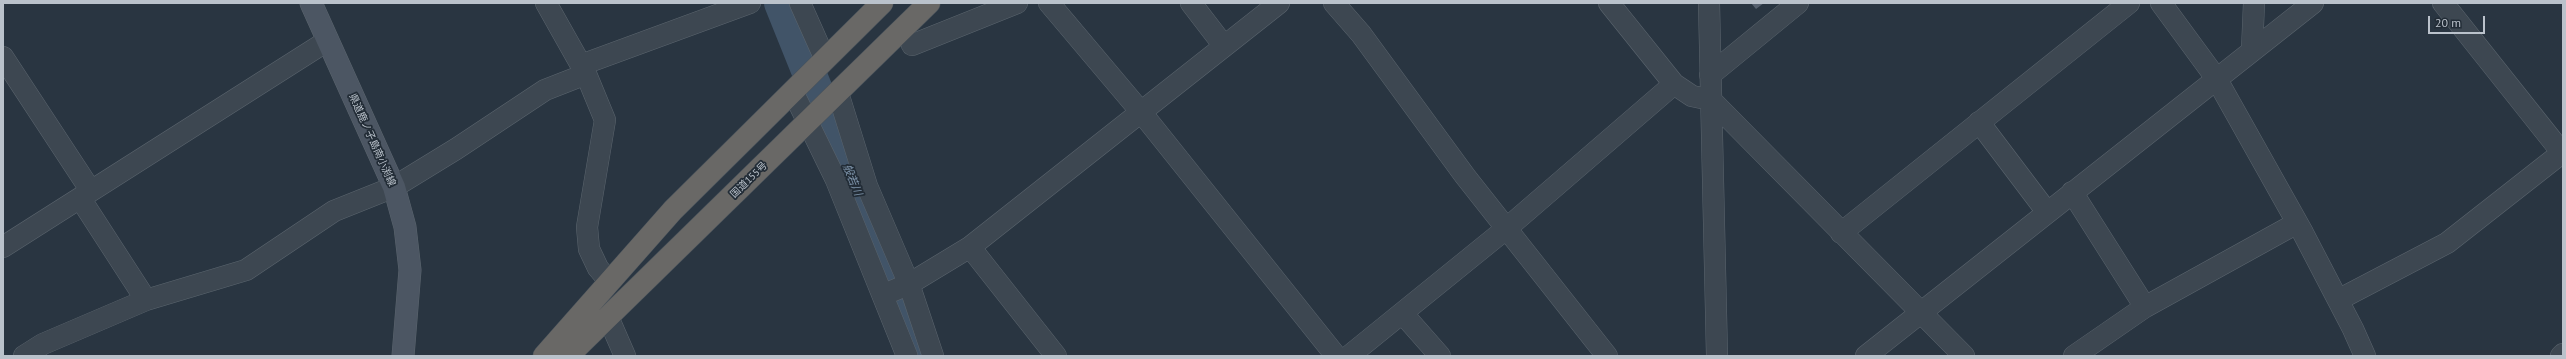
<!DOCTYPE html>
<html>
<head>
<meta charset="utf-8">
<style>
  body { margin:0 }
  #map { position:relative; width:2566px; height:359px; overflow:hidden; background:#293541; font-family:"PT Sans",sans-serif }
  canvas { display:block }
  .frame { position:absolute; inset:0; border:4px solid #bac2cb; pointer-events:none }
  .scale { position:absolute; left:2428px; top:16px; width:57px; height:18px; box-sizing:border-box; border:2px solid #bac2cb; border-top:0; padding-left:5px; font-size:12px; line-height:14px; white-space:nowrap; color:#bac2cb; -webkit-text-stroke:3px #222c36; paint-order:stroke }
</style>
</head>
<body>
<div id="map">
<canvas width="2566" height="359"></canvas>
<div class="frame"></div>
<div class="scale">20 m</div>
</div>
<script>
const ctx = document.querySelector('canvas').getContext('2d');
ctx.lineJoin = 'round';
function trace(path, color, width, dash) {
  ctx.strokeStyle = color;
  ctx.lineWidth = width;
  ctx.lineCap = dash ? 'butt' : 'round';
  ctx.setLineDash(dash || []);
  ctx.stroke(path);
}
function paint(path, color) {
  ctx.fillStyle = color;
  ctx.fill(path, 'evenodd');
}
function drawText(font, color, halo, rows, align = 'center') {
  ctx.font = font + ' "PT Sans","Noto Sans JP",sans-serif';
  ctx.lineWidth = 3.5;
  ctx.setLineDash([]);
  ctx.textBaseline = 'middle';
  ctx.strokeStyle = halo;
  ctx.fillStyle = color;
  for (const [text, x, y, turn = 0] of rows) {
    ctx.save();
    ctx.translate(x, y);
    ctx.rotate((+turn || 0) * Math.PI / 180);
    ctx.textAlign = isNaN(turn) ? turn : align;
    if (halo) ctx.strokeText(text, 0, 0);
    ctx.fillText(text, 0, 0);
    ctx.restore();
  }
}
const river = new Path2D(`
  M 781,3 L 923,356`);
const building = new Path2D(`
  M 1751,3 L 1764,3 L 1756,9 Z`);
const minor = new Path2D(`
  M 546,3 L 586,74 L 605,120 L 587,227 L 589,249 L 598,268 L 609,281
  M 800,3 L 825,59
  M 1049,3 L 1141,112 L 1336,356
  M 1191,3 L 1224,46
  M 1334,3 L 1361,34 L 1465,176 L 1607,356
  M 1609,3 L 1674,84 L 1692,96 L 1711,100 L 1964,356
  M 1709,3 L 1717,356
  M 2161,3 L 2216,78 L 2303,233 L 2353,329 L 2365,356
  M 2443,3 L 2563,154
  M 912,45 L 1017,3
  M 2252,50 L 2254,3
  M 3,57 L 91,191
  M 581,65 L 750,3
  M 1710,75 L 1798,3
  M 793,92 L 836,180 L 907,356
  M 838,93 L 867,186 L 909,284 L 933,356
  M 1979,122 L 2047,212
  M 2072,192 L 2145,307
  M 80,198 L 146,300
  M 1841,233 L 2129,3
  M 3,247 L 327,41
  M 970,247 L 1056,356
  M 883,295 L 909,284 L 970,247 L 1279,3
  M 2338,300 L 2447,243 L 2563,152
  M 1403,314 L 1440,356
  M 608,317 L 625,356
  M 24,356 L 43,344 L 146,300 L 246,270 L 334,211 L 394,187 L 456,149 L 545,90 L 586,74
  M 1349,356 L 1507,228 L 1674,84
  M 1866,356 L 2313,3
  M 2074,356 L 2145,307 L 2297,223
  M 2561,356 L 2563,354`);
const secondary = new Path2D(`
  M 311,3 L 394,187 L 405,227 L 410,270 L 403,356`);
const trunk = new Path2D(`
  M 544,356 L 673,210 L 882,3
  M 568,356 L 929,3`);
const streetNames = [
  ["県道鹿ノ子島南小渕線",372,140,66],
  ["国道155号",749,180,-44]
];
const waterNames = [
  ["般若川",852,180,68]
];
trace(river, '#415468', 34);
paint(building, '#55606e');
trace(minor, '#5b656e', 22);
trace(secondary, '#5b656e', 23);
trace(trunk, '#48525b', 23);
trace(minor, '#3d4751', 21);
trace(secondary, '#4c5663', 22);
trace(trunk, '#696866', 22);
drawText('10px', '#bac2cb', '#222c36', streetNames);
drawText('italic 11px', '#7e94aa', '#222c36', waterNames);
</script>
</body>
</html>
